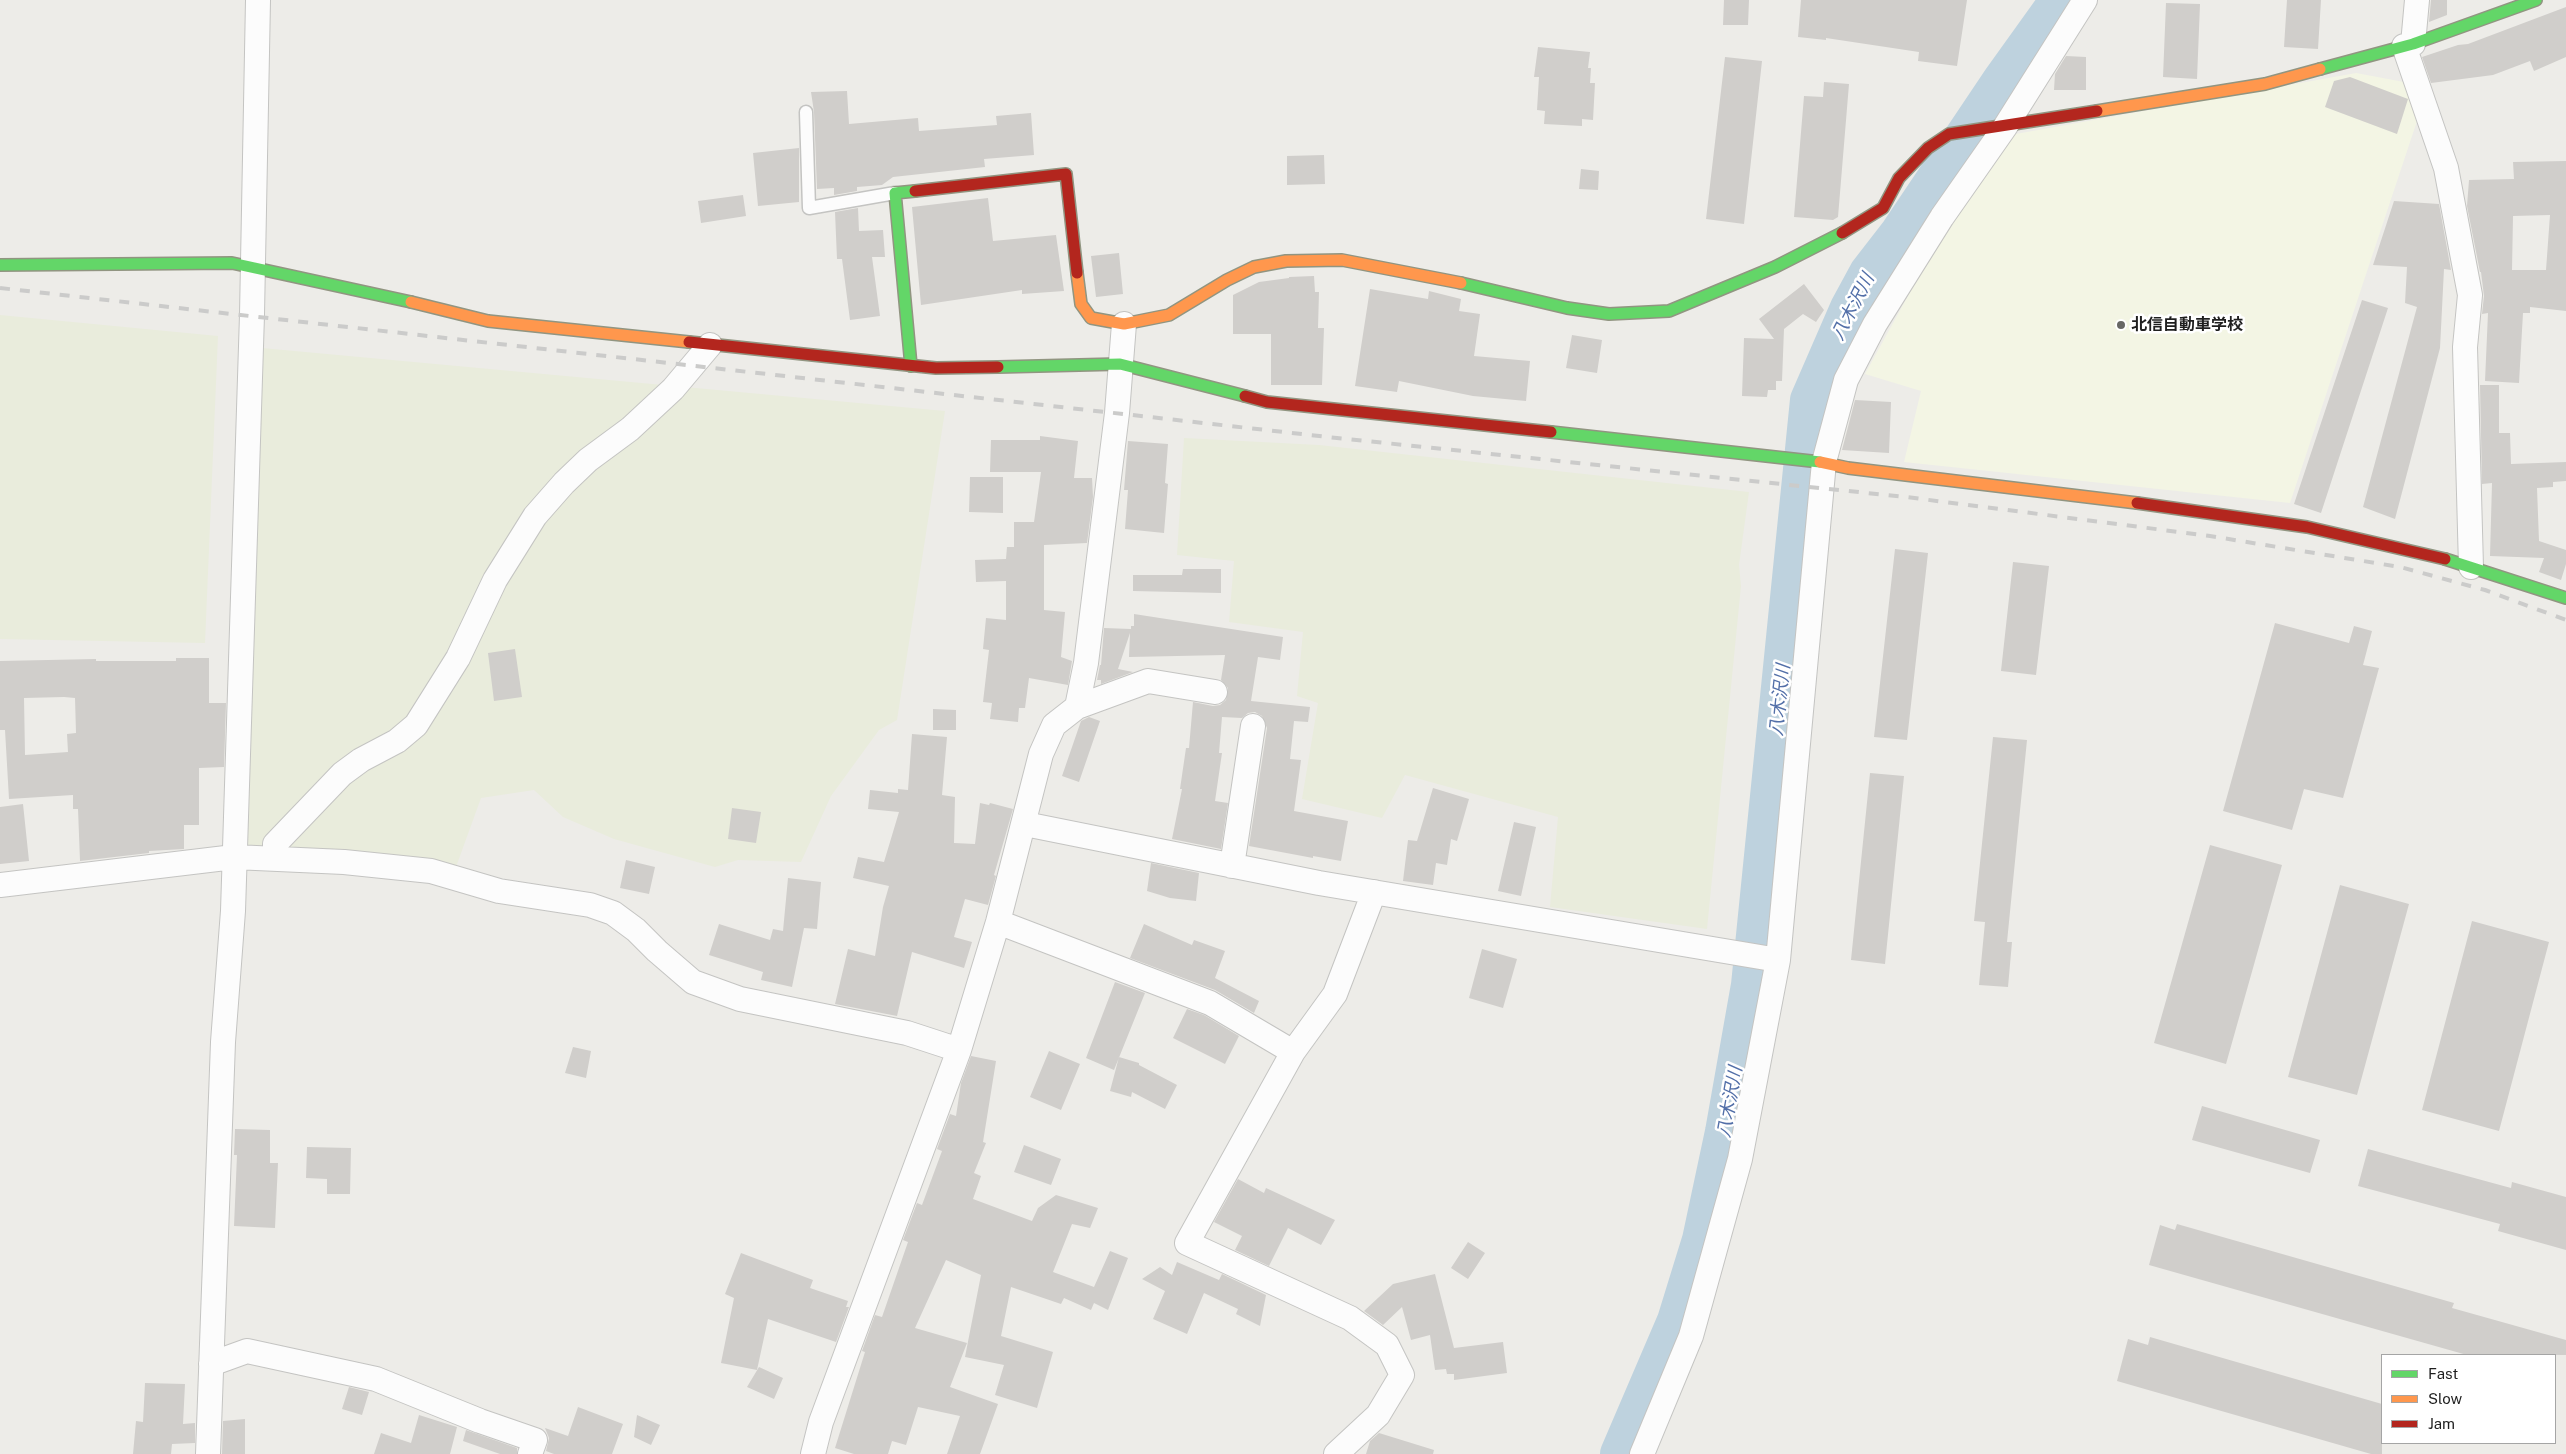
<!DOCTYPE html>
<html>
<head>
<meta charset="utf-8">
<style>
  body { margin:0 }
  #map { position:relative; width:2566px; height:1454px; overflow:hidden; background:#edece8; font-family:"Public Sans",sans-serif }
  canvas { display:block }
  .legend { position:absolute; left:2381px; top:1354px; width:175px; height:90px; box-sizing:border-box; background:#fff; border:1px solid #a5a5a5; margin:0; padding:6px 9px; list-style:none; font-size:15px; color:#1f1f1f }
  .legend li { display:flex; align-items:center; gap:10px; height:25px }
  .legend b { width:25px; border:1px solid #a5a5a5 }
</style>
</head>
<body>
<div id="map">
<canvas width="2566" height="1454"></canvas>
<ul class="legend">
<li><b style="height:6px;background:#63d668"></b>Fast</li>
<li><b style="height:6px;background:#ff974d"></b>Slow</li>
<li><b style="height:6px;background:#b3261e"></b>Jam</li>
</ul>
</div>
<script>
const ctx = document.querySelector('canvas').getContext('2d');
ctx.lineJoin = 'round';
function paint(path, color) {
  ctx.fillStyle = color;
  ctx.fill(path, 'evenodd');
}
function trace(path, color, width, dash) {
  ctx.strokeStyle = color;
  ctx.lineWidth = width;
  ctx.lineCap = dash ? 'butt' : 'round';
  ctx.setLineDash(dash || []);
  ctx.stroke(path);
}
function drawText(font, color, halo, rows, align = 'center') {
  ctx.font = font + ' "Public Sans","Noto Sans JP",sans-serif';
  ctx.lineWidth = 5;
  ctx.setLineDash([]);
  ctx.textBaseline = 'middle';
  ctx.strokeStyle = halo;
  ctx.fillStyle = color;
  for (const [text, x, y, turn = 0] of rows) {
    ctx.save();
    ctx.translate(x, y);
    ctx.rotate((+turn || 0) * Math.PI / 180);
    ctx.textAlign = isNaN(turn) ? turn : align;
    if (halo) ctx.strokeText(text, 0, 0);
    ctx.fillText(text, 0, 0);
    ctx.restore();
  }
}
const education = new Path2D(`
  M 2356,73 L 2404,82 L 2419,115 L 2290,503 L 1904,462 L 1921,391 L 1865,374 L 1919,276 L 2010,135 Z`);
const farmland = new Path2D(`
  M 0,315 L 218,336 L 205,643 L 0,639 Z
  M 262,348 L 945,411 L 897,720 L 879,730 L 831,796 L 801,862 L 738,860 L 715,867 L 614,839 L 563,817 L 534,790 L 481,798 L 456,867 L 239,851 Z
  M 1184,438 L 1319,445 L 1749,492 L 1739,565 L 1741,586 L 1707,929 L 1550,907 L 1558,817 L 1405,775 L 1382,818 L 1302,799 L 1318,703 L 1297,696 L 1303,632 L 1229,622 L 1234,561 L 1177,555 Z`);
const river = new Path2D(`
  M 1620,1454 L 1677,1321 L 1702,1240 L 1725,1132 L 1751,985 L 1810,400 L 1850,308 L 1869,273 L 1900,233 L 2002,81 L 2060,0`);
const building = new Path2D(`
  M 1724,0 L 1749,0 L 1748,25 L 1723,25 Z
  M 1801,0 L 1967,0 L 1957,66 L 1918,61 L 1919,52 L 1826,38 L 1826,40 L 1798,37 Z
  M 2287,0 L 2321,0 L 2318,49 L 2284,47 Z
  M 2431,0 L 2447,0 L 2447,15 L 2429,22 Z
  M 2166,3 L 2200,4 L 2197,79 L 2163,77 Z
  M 2566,7 L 2566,57 L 2534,71 L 2530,61 L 2493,75 L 2431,83 L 2422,57 L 2458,45 L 2468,44 Z
  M 1538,47 L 1590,52 L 1588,68 L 1591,68 L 1590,83 L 1595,83 L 1593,120 L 1582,119 L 1582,126 L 1544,124 L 1545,111 L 1537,110 L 1539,77 L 1534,77 Z
  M 2066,56 L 2086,57 L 2086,90 L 2054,90 L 2055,74 Z
  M 1725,57 L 1762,61 L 1744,224 L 1706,219 Z
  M 2350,77 L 2408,99 L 2397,134 L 2325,107 L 2334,81 Z
  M 1824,82 L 1849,84 L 1838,217 L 1833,220 L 1794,217 L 1804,96 L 1823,97 Z
  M 847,91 L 849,124 L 918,118 L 919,131 L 997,125 L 996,116 L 1031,113 L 1034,155 L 984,159 L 985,167 L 893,177 L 882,185 L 857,187 L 857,191 L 834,195 L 834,188 L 817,189 L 814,112 L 811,92 Z
  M 799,148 L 799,202 L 758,206 L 753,153 Z
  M 1324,155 L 1325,184 L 1287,185 L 1287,156 Z
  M 2566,161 L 2566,311 L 2530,307 L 2530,313 L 2523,313 L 2519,383 L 2485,381 L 2488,313 L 2482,314 L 2484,296 L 2481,272 L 2480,272 L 2467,206 L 2469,180 L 2514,179 L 2513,162 ZM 2550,215 L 2546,270 L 2512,270 L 2513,216 Z
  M 1581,169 L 1599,171 L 1598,190 L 1579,189 Z
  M 743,195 L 746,216 L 701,223 L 698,201 Z
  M 988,198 L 993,241 L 1056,235 L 1064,291 L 1022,294 L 1022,290 L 921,305 L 912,207 Z
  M 2394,201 L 2439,204 L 2451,270 L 2444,269 L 2440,348 L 2395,519 L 2363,507 L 2417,307 L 2405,303 L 2407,267 L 2373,265 Z
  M 858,208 L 859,231 L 883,230 L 885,257 L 872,257 L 880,316 L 850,320 L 842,259 L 837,259 L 835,212 Z
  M 1119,253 L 1123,294 L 1096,297 L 1091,256 Z
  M 1314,276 L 1315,292 L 1319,292 L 1318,328 L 1324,328 L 1322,385 L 1271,385 L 1271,334 L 1233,334 L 1233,295 L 1259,282 L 1289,278 L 1289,277 Z
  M 1804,284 L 1824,310 L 1816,322 L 1803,314 L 1784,329 L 1782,381 L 1776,381 L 1776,390 L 1768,390 L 1767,397 L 1742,396 L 1744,338 L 1774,339 L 1759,319 Z
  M 1370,289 L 1428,299 L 1429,291 L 1461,299 L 1459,311 L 1480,314 L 1474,356 L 1530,361 L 1526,401 L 1473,396 L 1399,381 L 1397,392 L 1355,386 Z
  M 2362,300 L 2388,308 L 2321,513 L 2294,504 Z
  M 1572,335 L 1602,340 L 1597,373 L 1566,368 Z
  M 2480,385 L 2499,385 L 2499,433 L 2510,433 L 2511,464 L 2566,462 L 2566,481 L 2553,482 L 2553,487 L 2537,488 L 2539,541 L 2566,550 L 2566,564 L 2561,580 L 2539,572 L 2544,558 L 2490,556 L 2492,483 L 2482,484 Z
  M 1855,400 L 1891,402 L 1889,453 L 1842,450 Z
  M 1040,436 L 1078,441 L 1074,478 L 1092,478 L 1093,497 L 1087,543 L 1044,545 L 1044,610 L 1065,612 L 1061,657 L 1072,661 L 1068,685 L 1029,678 L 1025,708 L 1019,708 L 1018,722 L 990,719 L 992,703 L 983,702 L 989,650 L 983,649 L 986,618 L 1006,620 L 1006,581 L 976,582 L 975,560 L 1006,559 L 1007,547 L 1014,547 L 1014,522 L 1034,522 L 1041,472 L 990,472 L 991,440 L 1040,440 Z
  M 1128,441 L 1168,444 L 1165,483 L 1168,484 L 1164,533 L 1125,529 L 1128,490 L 1124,490 Z
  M 970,477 L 1003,477 L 1003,513 L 969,512 Z
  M 1895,549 L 1928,553 L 1907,740 L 1874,737 Z
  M 2013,562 L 2049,566 L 2036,675 L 2001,671 Z
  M 1183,569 L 1221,569 L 1221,593 L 1133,591 L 1133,575 L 1182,575 Z
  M 1134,614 L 1283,637 L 1280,660 L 1258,657 L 1251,701 L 1310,707 L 1308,722 L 1294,721 L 1290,759 L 1301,760 L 1294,811 L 1348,821 L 1341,861 L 1313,856 L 1313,858 L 1249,846 L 1267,728 L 1262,716 L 1255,712 L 1248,713 L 1242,718 L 1222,717 L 1219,753 L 1222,753 L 1215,801 L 1228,803 L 1221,849 L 1172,839 L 1182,789 L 1180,789 L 1186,748 L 1189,748 L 1193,702 L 1213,706 L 1220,705 L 1226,700 L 1228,688 L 1221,680 L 1225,655 L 1129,657 L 1130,633 L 1118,669 L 1133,672 L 1101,684 L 1101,680 L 1097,680 L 1100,665 L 1101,665 L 1104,628 L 1131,629 L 1131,626 L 1134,626 Z
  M 2275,623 L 2349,643 L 2354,626 L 2372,631 L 2363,665 L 2379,668 L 2343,798 L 2304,789 L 2292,830 L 2223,811 Z
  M 515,649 L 522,697 L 494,701 L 488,653 Z
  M 176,658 L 209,658 L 209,703 L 226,703 L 224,767 L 199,768 L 199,825 L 184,825 L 184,849 L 149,851 L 149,853 L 80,861 L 78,809 L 73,809 L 73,795 L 9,799 L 5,730 L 0,730 L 0,661 L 96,659 L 96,661 L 176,661 ZM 64,697 L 75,698 L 76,733 L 67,734 L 68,752 L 25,755 L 24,698 Z
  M 933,709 L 956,710 L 956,730 L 933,730 Z
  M 1089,717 L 1100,721 L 1079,782 L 1062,776 L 1081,721 Z
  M 912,734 L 947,737 L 942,795 L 955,797 L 954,843 L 975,844 L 980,803 L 989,805 L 990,803 L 1013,809 L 994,875 L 996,876 L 988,905 L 965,899 L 954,937 L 972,942 L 964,968 L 912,952 L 897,1016 L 835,1004 L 848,949 L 875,956 L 883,907 L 889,886 L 853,878 L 858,857 L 884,862 L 899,812 L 868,809 L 870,790 L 898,793 L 898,789 L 908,790 Z
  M 1993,737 L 2027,740 L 2007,942 L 2012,942 L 2008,987 L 1979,985 L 1985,922 L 1974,921 Z
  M 1870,773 L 1904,776 L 1885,964 L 1851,960 Z
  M 1433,788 L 1469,799 L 1457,841 L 1451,839 L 1447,865 L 1436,863 L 1433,885 L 1403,881 L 1408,840 L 1417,841 Z
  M 23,804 L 29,861 L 0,864 L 0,807 Z
  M 732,808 L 761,812 L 756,843 L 728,839 Z
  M 1514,822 L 1536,827 L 1521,896 L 1498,891 Z
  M 2210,845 L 2282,865 L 2226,1064 L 2154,1043 Z
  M 626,860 L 655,867 L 649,894 L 620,888 Z
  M 1151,863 L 1199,873 L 1196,901 L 1170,898 L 1147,891 Z
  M 788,878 L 821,882 L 817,929 L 804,928 L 792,987 L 761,980 L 763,972 L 709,955 L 719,924 L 770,940 L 773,929 L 783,931 Z
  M 2340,885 L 2409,904 L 2357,1095 L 2288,1077 Z
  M 2472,921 L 2549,942 L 2499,1131 L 2422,1110 Z
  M 1144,924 L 1192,945 L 1194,940 L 1225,951 L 1215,978 L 1259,1001 L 1254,1013 L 1215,990 L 1130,958 Z
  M 1482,949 L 1517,959 L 1503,1008 L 1469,998 Z
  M 1115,982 L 1145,993 L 1114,1070 L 1086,1058 Z
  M 1187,1009 L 1204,1015 L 1239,1036 L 1225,1064 L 1173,1038 Z
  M 573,1047 L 591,1051 L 586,1078 L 565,1073 Z
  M 1049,1051 L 1080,1064 L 1061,1110 L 1030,1097 Z
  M 971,1056 L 996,1061 L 983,1142 L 986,1143 L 974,1173 L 981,1176 L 973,1199 L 1032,1221 L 1038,1208 L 1056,1195 L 1098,1208 L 1090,1228 L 1072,1224 L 1053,1272 L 1094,1287 L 1110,1251 L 1128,1258 L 1108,1310 L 1094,1303 L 1091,1310 L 1064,1298 L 1061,1304 L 1011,1287 L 1001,1336 L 1053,1352 L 1037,1408 L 995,1395 L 1004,1365 L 965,1357 L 981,1275 L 946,1260 L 915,1328 L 967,1343 L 950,1387 L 998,1404 L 980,1454 L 947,1454 L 960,1416 L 918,1407 L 906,1445 L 892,1441 L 888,1454 L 854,1454 L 835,1448 L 865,1352 L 862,1351 L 875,1315 L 882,1317 L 908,1242 L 903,1240 L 917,1203 L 922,1205 L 942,1151 L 937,1149 L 950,1114 L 956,1116 L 961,1083 Z
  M 1119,1057 L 1139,1063 L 1139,1065 L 1177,1085 L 1165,1109 L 1132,1092 L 1131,1097 L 1110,1091 Z
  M 2202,1106 L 2320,1140 L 2310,1173 L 2192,1140 Z
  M 235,1129 L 270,1130 L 270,1163 L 278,1163 L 275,1228 L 234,1226 L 237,1155 L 234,1155 Z
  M 1024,1145 L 1061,1159 L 1051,1185 L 1014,1172 Z
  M 307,1147 L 351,1148 L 350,1194 L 327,1194 L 327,1179 L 306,1178 Z
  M 2368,1149 L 2511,1188 L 2512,1182 L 2566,1197 L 2566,1250 L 2498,1231 L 2500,1224 L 2358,1186 Z
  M 1238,1179 L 1264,1193 L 1266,1188 L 1335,1220 L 1321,1245 L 1288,1228 L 1269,1266 L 1235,1250 L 1242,1236 L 1214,1222 Z
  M 2177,1224 L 2454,1303 L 2452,1308 L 2566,1340 L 2566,1355 L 2467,1355 L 2149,1265 L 2160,1225 L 2175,1230 Z
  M 1468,1242 L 1485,1253 L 1468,1279 L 1451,1268 Z
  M 741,1253 L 813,1280 L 810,1288 L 848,1301 L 846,1307 L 849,1307 L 836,1342 L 768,1319 L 757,1370 L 721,1363 L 734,1298 L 725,1294 Z
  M 1177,1262 L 1219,1280 L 1222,1274 L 1266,1295 L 1260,1326 L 1236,1314 L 1238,1309 L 1204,1293 L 1187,1334 L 1153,1319 L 1165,1291 L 1142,1279 L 1160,1267 L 1172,1275 Z
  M 1435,1274 L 1454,1348 L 1503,1342 L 1507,1373 L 1454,1380 L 1454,1374 L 1447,1374 L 1446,1369 L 1435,1370 L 1430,1335 L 1411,1340 L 1402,1307 L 1383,1325 L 1364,1311 L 1393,1284 Z
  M 2150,1337 L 2382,1404 L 2382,1454 L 2371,1454 L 2117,1381 L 2128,1339 L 2148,1345 Z
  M 759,1367 L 783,1378 L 774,1399 L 747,1387 Z
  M 145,1383 L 185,1384 L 183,1424 L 195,1423 L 195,1443 L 172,1444 L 171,1454 L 133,1454 L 136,1421 L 143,1422 Z
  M 349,1387 L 369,1392 L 362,1415 L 342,1409 Z
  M 578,1407 L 623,1424 L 612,1454 L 554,1454 L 546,1451 L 549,1438 L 545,1428 L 568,1436 Z
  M 419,1415 L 457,1427 L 450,1454 L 374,1454 L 381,1433 L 411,1443 Z
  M 637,1415 L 660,1425 L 651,1445 L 634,1437 Z
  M 245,1419 L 245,1454 L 222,1454 L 223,1421 Z
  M 466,1430 L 517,1448 L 517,1454 L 500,1454 L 463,1441 Z
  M 1379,1433 L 1434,1450 L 1433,1454 L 1366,1454 L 1370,1441 Z`);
const lane = new Path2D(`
  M 806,112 L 809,208 L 895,193`);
const street = new Path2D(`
  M 2413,44 L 2417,0
  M 2404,46 L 2446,168 L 2470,295 L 2465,347 L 2471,567
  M 1077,707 L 1148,681 L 1215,692
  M 1025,824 L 1319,883 L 1778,960
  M 275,859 L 275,844 L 342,774 L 361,760 L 397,741 L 416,725 L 458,658 L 495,580 L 535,516 L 564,483 L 588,460 L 630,429 L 673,389 L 710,345
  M 1232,866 L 1253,726
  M 0,885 L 234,857 L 344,862 L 431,871 L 499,891 L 590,905 L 613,913 L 636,930 L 657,951 L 693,982 L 740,999 L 907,1033 L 959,1050
  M 998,922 L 1210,1003 L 1293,1052
  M 211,1364 L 247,1351 L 376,1379 L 480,1421 L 535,1440 L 530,1454
  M 208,1454 L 223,1042 L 233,911 L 252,315 L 258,0
  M 813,1454 L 821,1422 L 959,1050 L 998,922 L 1041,754 L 1054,725 L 1077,707 L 1086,663 L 1117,413 L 1124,324
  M 1336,1454 L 1378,1415 L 1402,1375 L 1387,1345 L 1350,1318 L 1187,1243 L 1293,1052 L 1335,994 L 1374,892
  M 1642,1454 L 1691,1336 L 1740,1159 L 1778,960 L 1824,462 L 1846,380 L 1875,324 L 1942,217 L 2005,127 L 2085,0`);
const fast = new Path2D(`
  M 2320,69 L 2413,44 L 2536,0
  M 0,265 L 232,263 L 411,302
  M 1461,283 L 1567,308 L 1609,314 L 1669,311 L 1775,267 L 1842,233
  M 911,366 L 895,193 L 915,191
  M 998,367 L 1120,364 L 1245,396
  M 1551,432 L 1820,462
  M 2445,559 L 2566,598`);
const slow = new Path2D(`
  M 2097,111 L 2265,84 L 2320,69
  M 1077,273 L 1081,304 L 1091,318 L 1124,324 L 1169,315 L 1227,280 L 1254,267 L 1286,261 L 1342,260 L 1461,283
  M 411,302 L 488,321 L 689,342
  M 1820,462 L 1848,468 L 2137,503`);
const jam = new Path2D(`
  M 915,191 L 1066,174 L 1077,273
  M 1842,233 L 1883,208 L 1899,178 L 1928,148 L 1949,134 L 2097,111
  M 689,342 L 936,368 L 998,367
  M 1245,396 L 1267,402 L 1551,432
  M 2137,503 L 2307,527 L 2445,559`);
const rail = new Path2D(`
  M 0,288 L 1337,438 L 1906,497 L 2210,536 L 2400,567 L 2485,590 L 2566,620`);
const markers = [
  [2121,325,5,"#676765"]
];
const poiNames = [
  ["北信自動車学校",2131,325]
];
const waterNames = [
  ["八木沢川",1853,307,-63],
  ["八木沢川",1780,700,-84],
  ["八木沢川",1730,1102,-80]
];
paint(education, '#f3f5e4');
paint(farmland, '#e9ecdc');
trace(river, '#bed2de', 40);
paint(building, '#d0cecb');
trace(lane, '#c4c4c2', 15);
trace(street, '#c4c4c2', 26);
trace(fast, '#919581', 14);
trace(slow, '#919581', 14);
trace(jam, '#919581', 14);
trace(lane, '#fcfcfc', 12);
trace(street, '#fcfcfc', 24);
trace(fast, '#63d668', 11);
trace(slow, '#ff974d', 11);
trace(jam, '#b3261e', 11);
trace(rail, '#cbcbca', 4, [10, 10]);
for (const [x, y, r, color] of markers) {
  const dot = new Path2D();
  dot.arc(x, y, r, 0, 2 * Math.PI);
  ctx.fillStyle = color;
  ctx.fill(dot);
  trace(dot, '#fff', 2);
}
drawText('bold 16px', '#1f1f1f', '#fff', poiNames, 'left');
drawText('italic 18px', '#526fa8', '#fff', waterNames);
</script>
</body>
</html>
